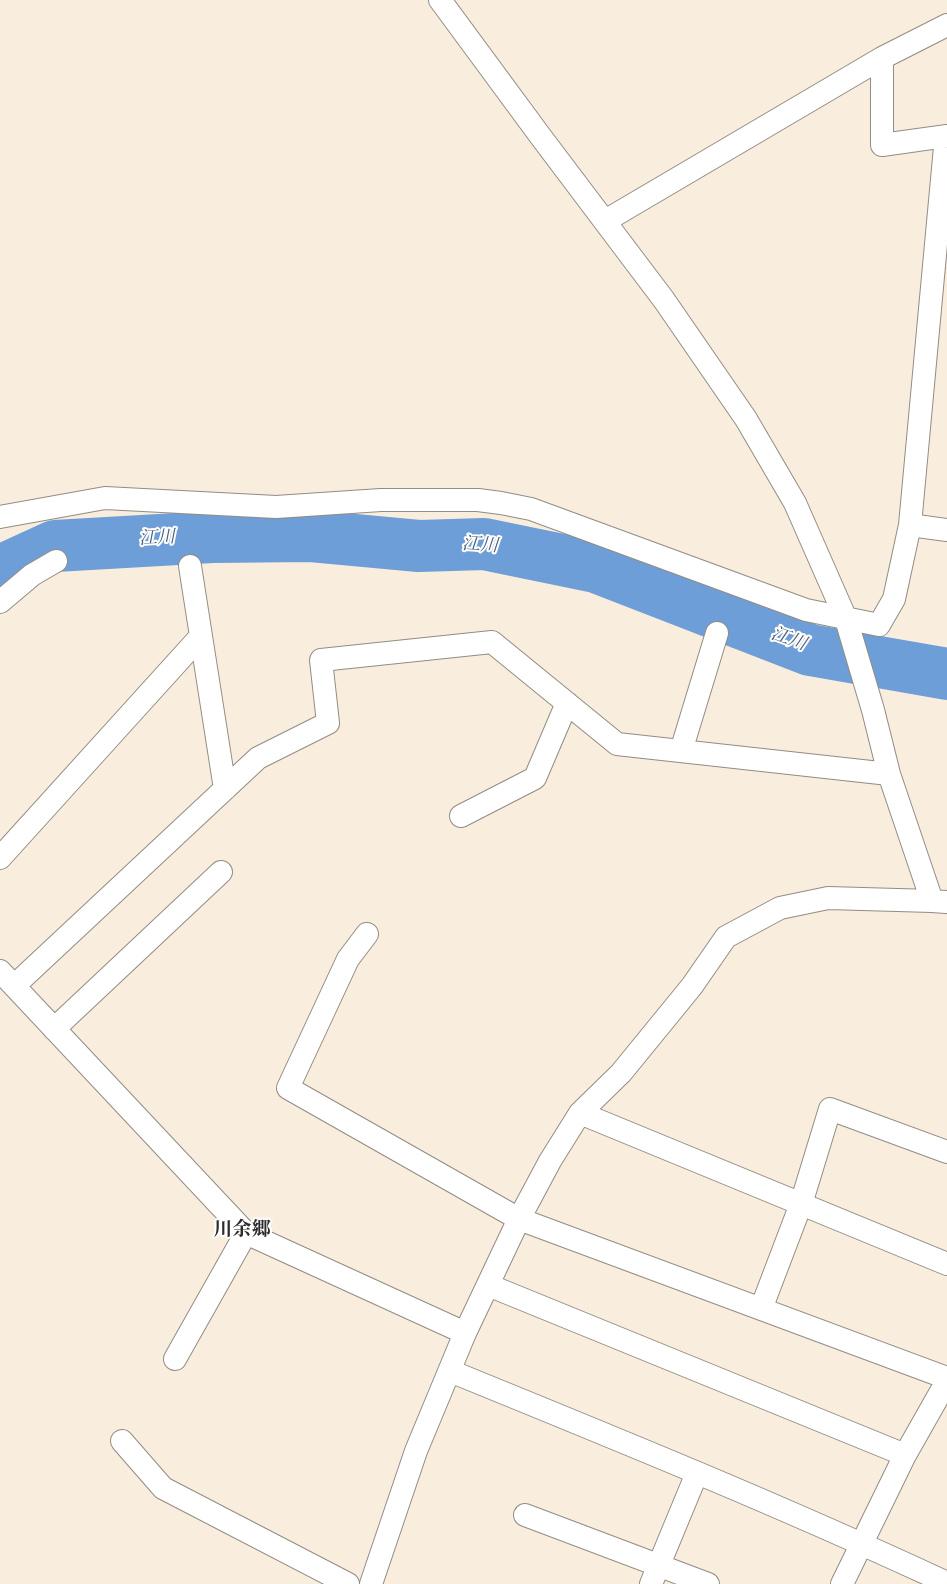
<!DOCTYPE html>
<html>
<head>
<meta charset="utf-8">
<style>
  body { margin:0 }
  canvas { display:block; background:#f9eddd }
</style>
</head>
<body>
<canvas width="947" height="1584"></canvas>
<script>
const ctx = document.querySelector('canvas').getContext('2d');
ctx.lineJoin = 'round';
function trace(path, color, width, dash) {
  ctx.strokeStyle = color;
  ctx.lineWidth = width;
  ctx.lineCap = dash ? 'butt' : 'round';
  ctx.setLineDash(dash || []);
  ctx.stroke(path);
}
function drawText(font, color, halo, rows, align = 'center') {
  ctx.font = font + ' "Sorts Mill Goudy","Noto Serif JP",serif';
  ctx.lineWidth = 4;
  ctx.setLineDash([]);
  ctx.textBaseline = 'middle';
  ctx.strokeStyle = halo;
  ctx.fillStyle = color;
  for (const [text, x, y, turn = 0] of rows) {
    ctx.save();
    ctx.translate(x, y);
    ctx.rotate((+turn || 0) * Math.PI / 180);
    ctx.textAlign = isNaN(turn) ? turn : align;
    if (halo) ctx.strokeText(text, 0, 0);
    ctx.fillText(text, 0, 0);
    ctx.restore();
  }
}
const river = new Path2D(`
  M 0,571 L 55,546 L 212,537 L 311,536 L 419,546 L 484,544 L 596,567 L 810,650 L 947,674`);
const minor = new Path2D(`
  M 440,0 L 541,137 L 664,300 L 746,419 L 795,503 L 846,619 L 873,710 L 889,774 L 932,901
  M 947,25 L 882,58 L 882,145 L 947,136
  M 605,221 L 882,58
  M 0,517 L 105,498 L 276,507 L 381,500 L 478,500 L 501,503 L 531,509 L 806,610 L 879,625 L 894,599 L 910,525 L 946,136
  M 910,525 L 947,530
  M 190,566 L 225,789
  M 0,602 L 32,575 L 56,561
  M 681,751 L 717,633
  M 461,816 L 535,778 L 567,703
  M 0,858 L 201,636
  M 367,934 L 348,959 L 288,1088 L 519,1219 L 947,1378
  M 0,971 L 246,1233 L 465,1333
  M 14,986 L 258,758 L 328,723 L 321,660 L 492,642 L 617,744 L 889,774
  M 54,1029 L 221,872
  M 580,1113 L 947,1264
  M 488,1285 L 905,1455
  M 761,1309 L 801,1204 L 830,1109 L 947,1152
  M 175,1359 L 246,1233
  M 450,1371 C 617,1439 784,1507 947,1583
  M 122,1441 L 163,1488 L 348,1584
  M 525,1515 L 708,1584
  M 371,1584 L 416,1451 L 465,1333 L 519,1219 L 550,1161 L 580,1113 L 621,1073 L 692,986 L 726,937 L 780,908 L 828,898 L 932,901 L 946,902
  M 651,1584 L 697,1473
  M 842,1584 L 905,1455 L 947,1381`);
const waterNames = [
  ["江川",157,540,-3],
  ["江川",480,547,4],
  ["江川",788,641,20]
];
const quarterNames = [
  ["川余郷",242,1232]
];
trace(river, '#6e9ed7', 52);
trace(minor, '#928c84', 24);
trace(minor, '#fff', 22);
drawText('italic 18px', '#495f78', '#fff', waterNames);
drawText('bold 19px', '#2b2b2b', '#fff', quarterNames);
</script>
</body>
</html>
